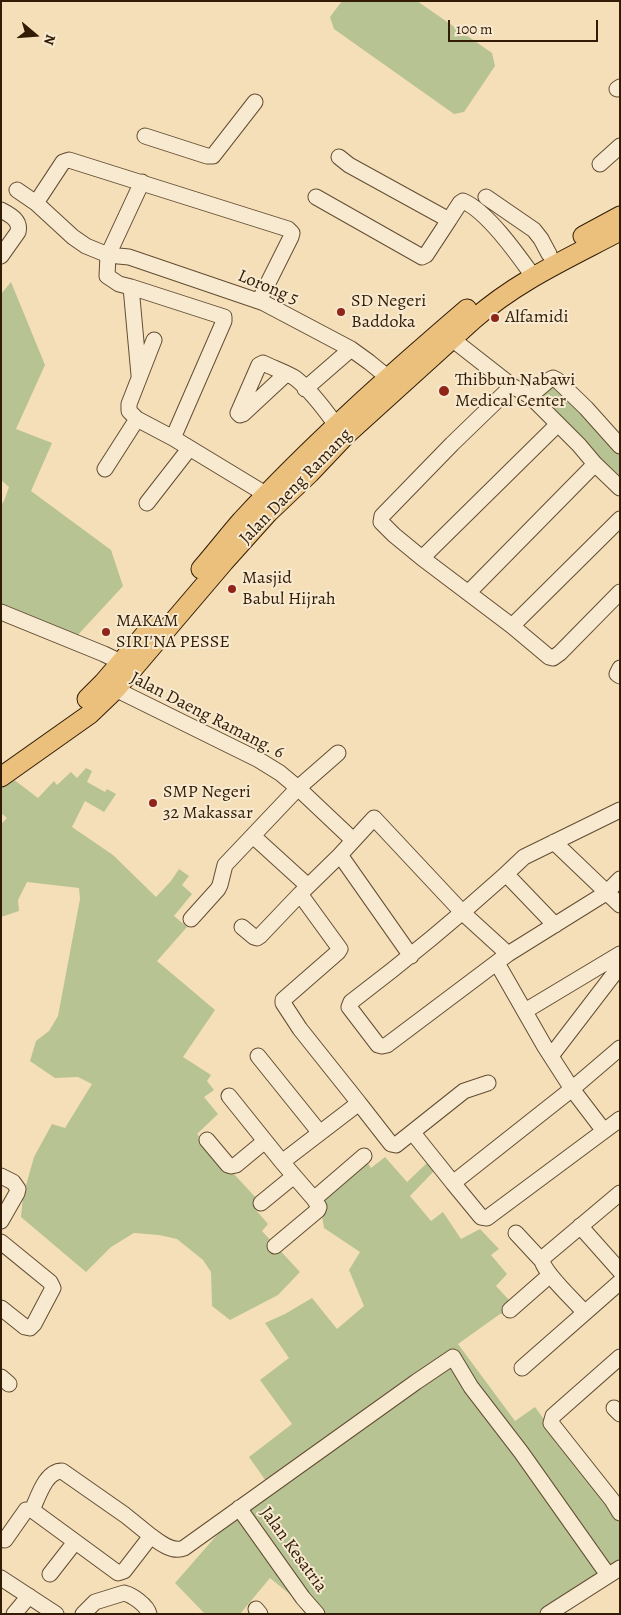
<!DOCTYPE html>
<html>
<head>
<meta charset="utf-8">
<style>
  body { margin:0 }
  #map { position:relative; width:621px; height:1615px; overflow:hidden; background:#f5dfb8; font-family:Alegreya,serif }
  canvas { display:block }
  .frame { position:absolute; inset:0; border:2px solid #321c05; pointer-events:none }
  .north { position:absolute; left:10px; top:10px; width:50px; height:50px; -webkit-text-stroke:4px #f8ead1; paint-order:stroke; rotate:108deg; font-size:14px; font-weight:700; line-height:20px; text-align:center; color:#321c05 }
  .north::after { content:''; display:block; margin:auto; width:18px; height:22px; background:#321c05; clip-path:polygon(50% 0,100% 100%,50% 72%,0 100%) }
  .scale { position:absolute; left:448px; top:20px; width:150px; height:22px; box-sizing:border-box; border:2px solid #321c05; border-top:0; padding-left:6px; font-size:15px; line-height:18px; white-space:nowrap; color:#321c05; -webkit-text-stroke:4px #f8ead1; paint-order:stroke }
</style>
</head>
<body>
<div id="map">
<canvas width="621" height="1615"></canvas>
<div class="frame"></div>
<div class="north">N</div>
<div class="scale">100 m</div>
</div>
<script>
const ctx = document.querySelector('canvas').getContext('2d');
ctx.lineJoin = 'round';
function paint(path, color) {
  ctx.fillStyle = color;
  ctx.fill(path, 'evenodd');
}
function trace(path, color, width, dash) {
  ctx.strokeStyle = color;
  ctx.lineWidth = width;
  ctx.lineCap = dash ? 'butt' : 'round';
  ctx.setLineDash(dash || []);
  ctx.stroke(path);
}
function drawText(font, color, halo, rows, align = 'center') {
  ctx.font = font + ' Alegreya,serif';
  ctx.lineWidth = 4;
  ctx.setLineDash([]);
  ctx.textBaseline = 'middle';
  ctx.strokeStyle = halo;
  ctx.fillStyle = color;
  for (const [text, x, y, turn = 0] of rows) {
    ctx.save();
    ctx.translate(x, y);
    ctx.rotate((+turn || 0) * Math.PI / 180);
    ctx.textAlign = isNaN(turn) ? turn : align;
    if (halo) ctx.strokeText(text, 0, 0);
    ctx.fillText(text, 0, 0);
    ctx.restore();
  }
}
const green = new Path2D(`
  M 342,1 L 417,1 L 492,53 L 495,66 L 464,112 L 454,114 L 334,29 L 330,17 Z
  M 11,282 L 45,365 L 16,429 L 52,443 L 31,491 L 111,550 L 123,586 L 76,637 L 1,607 L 1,505 L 4,501 L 9,487 L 1,480 L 1,294 Z
  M 550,382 L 620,450 L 620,478 L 535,396 Z
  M 86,768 L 92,771 L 87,782 L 105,792 L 107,789 L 116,794 L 104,812 L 85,801 L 72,827 L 113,855 L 156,897 L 171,881 L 179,869 L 189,876 L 182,885 L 192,894 L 174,916 L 187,927 L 157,961 L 215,1010 L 183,1057 L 211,1075 L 207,1081 L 214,1090 L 204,1097 L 218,1114 L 197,1134 L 257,1199 L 258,1205 L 255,1209 L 268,1224 L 262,1231 L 300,1272 L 278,1295 L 230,1320 L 212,1306 L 211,1272 L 203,1260 L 177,1239 L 159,1235 L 134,1233 L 111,1247 L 86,1272 L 21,1217 L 23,1196 L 34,1157 L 52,1124 L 65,1128 L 92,1084 L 78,1077 L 55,1078 L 30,1061 L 36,1041 L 49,1031 L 58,1016 L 80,899 L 79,888 L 27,882 L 18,900 L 19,911 L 1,917 L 1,824 L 7,818 L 1,813 L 1,788 L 13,779 L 38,798 L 54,781 L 57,785 L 71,772 L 77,778 Z
  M 364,1157 L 371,1168 L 385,1157 L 407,1182 L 427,1163 L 434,1171 L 410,1196 L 431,1221 L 443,1212 L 461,1239 L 480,1229 L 499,1249 L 491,1255 L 507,1274 L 496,1286 L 509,1300 L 508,1313 L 500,1314 L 458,1344 L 515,1421 L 535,1407 L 620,1524 L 620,1560 L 575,1595 L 544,1614 L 314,1614 L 270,1578 L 240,1614 L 205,1614 L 175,1583 L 224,1527 L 266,1481 L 249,1457 L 292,1424 L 260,1380 L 289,1358 L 265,1323 L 285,1314 L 312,1298 L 337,1329 L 364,1306 L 349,1270 L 360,1252 L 324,1228 L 319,1196 Z`);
const minor = new Path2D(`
  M 617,89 L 620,87
  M 145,136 L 207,156 L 213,156 L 255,102
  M 339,157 L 349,165 L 449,220 L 460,203 L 463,201 C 487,211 518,255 533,276
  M 600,164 L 620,146
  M 17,190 L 36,203 L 73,237 L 86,246 L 108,255 L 129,257 L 264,303 L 351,349 L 369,362 L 396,384
  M 316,197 L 422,257 L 426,255 L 449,220
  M 486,197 L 534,230 L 541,239 L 549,254
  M 36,203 L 63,162 L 69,160 L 288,229 L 292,233 L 291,237 L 259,301
  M 1,210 C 10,215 21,220 18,232 L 1,256
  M 131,287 L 119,284 L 107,276 L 108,255 L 142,182
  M 446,332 L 452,339 L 512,386 L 530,396 L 579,445 L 595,464 L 620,488
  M 154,340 L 129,404 L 129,411 L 137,419 L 173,438 L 267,495
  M 286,374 L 243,414 L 240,415 L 238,413 L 259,365 L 263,363 C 273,368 285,372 295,378 C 308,388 326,411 336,425
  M 139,375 L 131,287 L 224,317 L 224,321 L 173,438
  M 512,386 L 452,444 L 382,516 L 381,522 L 394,535 L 422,558 L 512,626 L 549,657 L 553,658 L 560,653 L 620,592
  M 305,389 L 351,349
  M 530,396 L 549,380 L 553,378 L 557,380 L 586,408 L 620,446
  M 105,469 L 137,419
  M 147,503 L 189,449
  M 422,558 L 558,424
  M 468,593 L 595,464
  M 1,612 L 104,654 L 129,666
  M 512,626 L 620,519
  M 620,668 L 617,674 L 620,676
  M 107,685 L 259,760 L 280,773 L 298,788 L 338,753
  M 253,836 L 308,886
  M 554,842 L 620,905
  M 340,855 L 411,956
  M 506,874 C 456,919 405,961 351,1002 L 349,1007 L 378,1045 L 382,1046 L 387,1045 L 508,954
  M 191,919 L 218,889 L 220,885 L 225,865 L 298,788 L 353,840
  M 555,925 L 506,874 L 524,857 L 620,810
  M 242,927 L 254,937 L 257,938 L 260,936 L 300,894
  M 497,963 L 545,1047 L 572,1089 L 620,1048
  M 525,1011 L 620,954
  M 258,1056 L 320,1133
  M 551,1056 L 620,966
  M 229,1096 L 282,1162 L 359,1103 L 300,1029 L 283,1003 L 283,1000 L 338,952 L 340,949 L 300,894 L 340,855 L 374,818 L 463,913 L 508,954 L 606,893 L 620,879
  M 359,1103 L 391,1144 L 396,1145 L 464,1091 L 488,1083
  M 413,1133 L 453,1183 L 572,1089 L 604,1131 L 620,1119
  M 207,1140 L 228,1165 L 231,1166 L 236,1165 L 265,1141
  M 1,1176 L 13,1182 L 18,1189 L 17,1193 L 1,1221
  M 453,1183 L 481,1217 L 487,1218 L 604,1131
  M 314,1199 L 364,1156
  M 261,1203 L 294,1176
  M 580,1226 L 620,1271
  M 516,1233 L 542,1261
  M 1,1242 L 50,1282 L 53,1288 L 34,1324 L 30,1328 L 25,1327 L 1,1308
  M 275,1246 L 318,1210 L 319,1207 L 314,1199 L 282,1162
  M 510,1310 L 550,1275
  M 584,1312 C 574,1300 546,1275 542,1261 L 544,1257 L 620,1193
  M 620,1357 L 553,1416 L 551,1423 L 612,1500 L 620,1513
  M 522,1368 L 620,1282
  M 1,1377 L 9,1384
  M 614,1408 L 620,1414
  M 239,1508 L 303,1598 L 317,1614
  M 32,1510 C 38,1498 45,1471 62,1471 L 125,1515 L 151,1536
  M 5,1540 L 26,1510 L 32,1510 L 118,1573 L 124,1571 L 151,1536 C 160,1543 173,1553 184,1548 L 416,1382 L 453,1357 L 471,1387 L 521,1452 L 608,1575
  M 50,1574 L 75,1542
  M 1,1578 L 56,1614
  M 256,1609 L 260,1614
  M 14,1614 L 29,1596
  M 83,1614 L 95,1602 L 124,1593 C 132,1595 147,1605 149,1614
  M 548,1614 L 620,1568`);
const major = new Path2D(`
  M 583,236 L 620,216
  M 201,569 C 215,553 228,536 242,520 C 312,444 389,376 467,309
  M 87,699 L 103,683 L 152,626
  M 1,777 L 90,714 L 115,690 L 224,562 L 268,513 L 310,473 L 346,435 L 473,320 C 517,281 569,258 620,231`);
const markers = [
  [341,312,5,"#8f2418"],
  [495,318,5,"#8f2418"],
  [444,391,6,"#8f2418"],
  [232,589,5,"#8f2418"],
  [106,632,5,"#8f2418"],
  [153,803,5,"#8f2418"]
];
const streetNames = [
  ["Lorong 5",268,288,23],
  ["Jalan Daeng Ramang",296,487,-46],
  ["Jalan Daeng Ramang. 6",207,716,27],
  ["Jalan Kesatria",293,1550,54]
];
const poiNames = [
  ["SD Negeri",351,302],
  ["Baddoka",351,323],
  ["Alfamidi",505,318],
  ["Thibbun Nabawi",455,381],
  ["Medical Center",455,402],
  ["Masjid",242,579],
  ["Babul Hijrah",242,600],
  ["MAKAM",116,622],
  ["SIRI'NA PESSE",116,643],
  ["SMP Negeri",163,793],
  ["32 Makassar",163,814]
];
paint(green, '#b7c392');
trace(minor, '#634d32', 17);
trace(major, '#321c05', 21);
trace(minor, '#f8ead1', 15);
trace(major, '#eac07c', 19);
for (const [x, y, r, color] of markers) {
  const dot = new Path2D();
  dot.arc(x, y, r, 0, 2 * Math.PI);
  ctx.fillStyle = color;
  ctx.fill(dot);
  trace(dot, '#f8ead1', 2);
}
drawText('18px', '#321c05', '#f8ead1', streetNames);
drawText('18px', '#321c05', '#f8ead1', poiNames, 'left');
</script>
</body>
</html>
